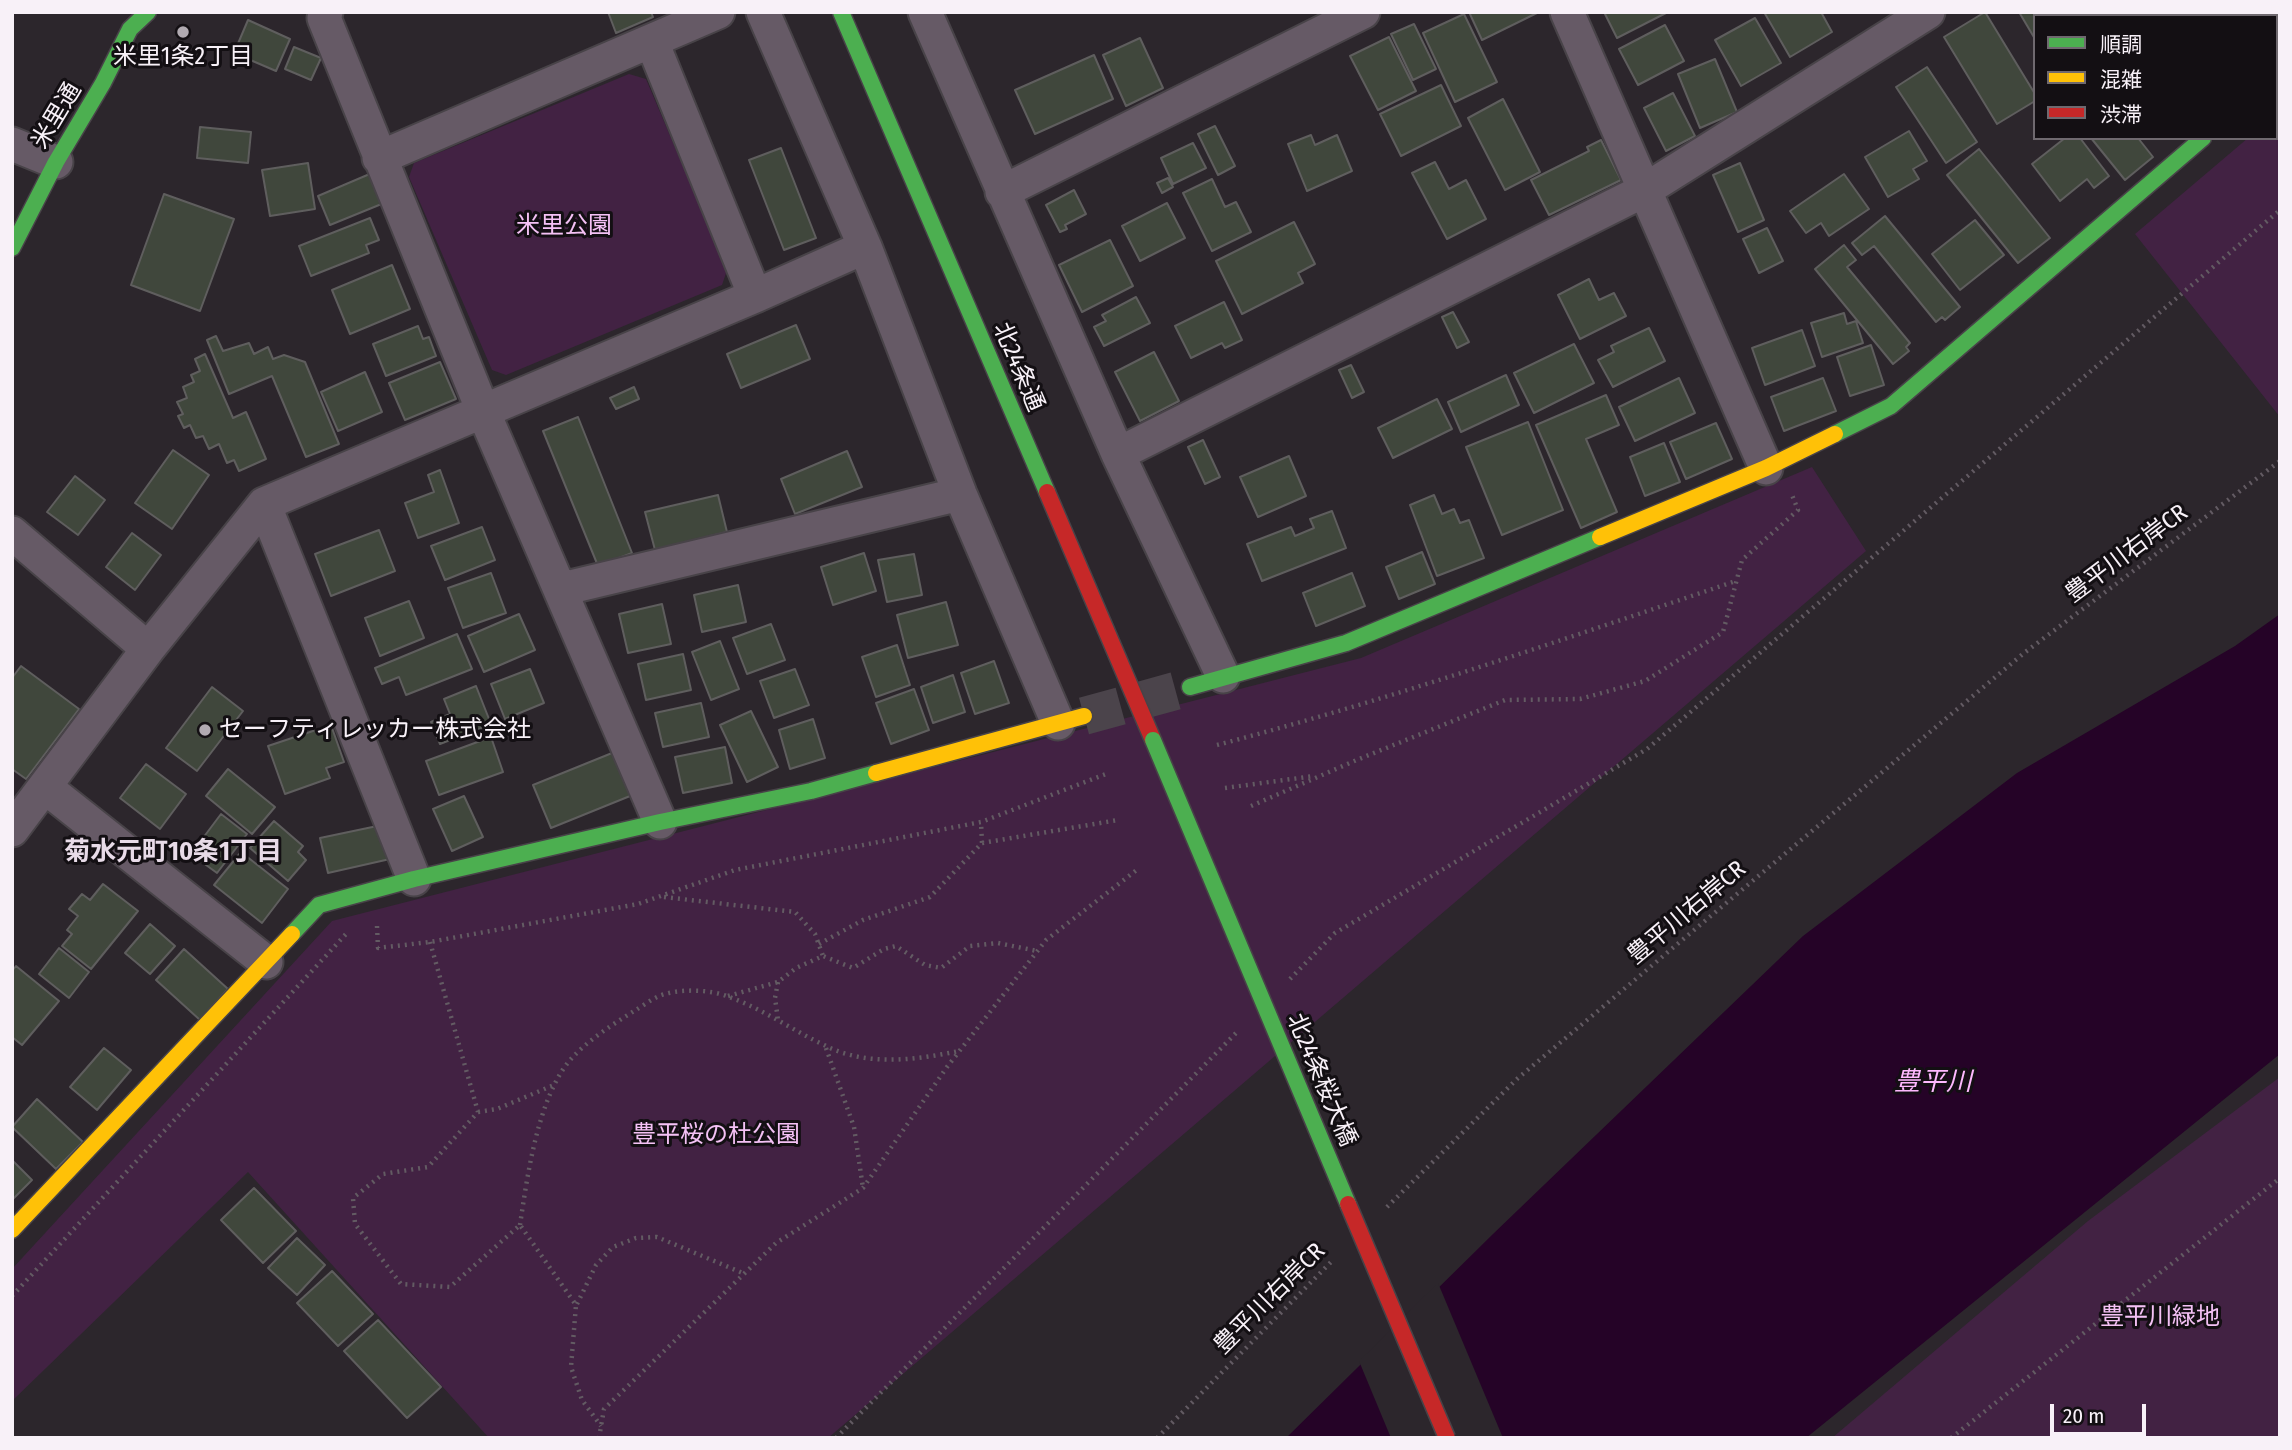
<!DOCTYPE html>
<html>
<head>
<meta charset="utf-8">
<style>
  body { margin:0 }
  #map { position:relative; width:2292px; height:1450px; overflow:hidden; background:#2c262c; font-family:"Fira Sans Condensed","Noto Sans JP",sans-serif }
  canvas { display:block }
  .frame { position:absolute; inset:0; border:14px solid #f8f1f8; pointer-events:none }
  .legend { position:absolute; left:2033px; top:14px; width:245px; height:126px; box-sizing:border-box; background:#130f13; border:2px solid #6f696f; margin:0; padding:9px 12px; list-style:none; font-size:21px; color:#f8f1f8 }
  .legend li { display:flex; align-items:center; gap:14px; height:35px }
  .legend b { width:35px; border:2px solid #6f696f }
  .scale { position:absolute; left:2050px; top:1404px; width:96px; height:32px; box-sizing:border-box; border:4px solid #f8f1f8; border-top:0; padding-left:9px; font-size:21px; line-height:24px; white-space:nowrap; color:#f8f1f8; -webkit-text-stroke:5px #130f13; paint-order:stroke }
</style>
</head>
<body>
<div id="map">
<canvas width="2292" height="1450"></canvas>
<div class="frame"></div>
<ul class="legend">
<li><b style="height:9px;background:#4caf50"></b>順調</li>
<li><b style="height:9px;background:#ffc107"></b>混雑</li>
<li><b style="height:9px;background:#c62828"></b>渋滞</li>
</ul>
<div class="scale">20 m</div>
</div>
<script>
const ctx = document.querySelector('canvas').getContext('2d');
ctx.lineJoin = 'round';
function paint(path, color) {
  ctx.fillStyle = color;
  ctx.fill(path, 'evenodd');
}
function trace(path, color, width, dash) {
  ctx.strokeStyle = color;
  ctx.lineWidth = width;
  ctx.lineCap = dash ? 'butt' : 'round';
  ctx.setLineDash(dash || []);
  ctx.stroke(path);
}
function drawText(font, color, halo, rows, align = 'center') {
  ctx.font = font + ' "Fira Sans Condensed","Noto Sans JP",sans-serif';
  ctx.lineWidth = 6;
  ctx.setLineDash([]);
  ctx.textBaseline = 'middle';
  ctx.strokeStyle = halo;
  ctx.fillStyle = color;
  for (const [text, x, y, turn = 0] of rows) {
    ctx.save();
    ctx.translate(x, y);
    ctx.rotate((+turn || 0) * Math.PI / 180);
    ctx.textAlign = isNaN(turn) ? turn : align;
    if (halo) ctx.strokeText(text, 0, 0);
    ctx.fillText(text, 0, 0);
    ctx.restore();
  }
}
const green = new Path2D(`
  M 629,74 L 646,79 L 727,270 L 722,285 L 506,375 L 492,370 L 409,177 L 414,163 Z
  M 2280,112 L 2280,417 L 2135,234 L 2248,138 L 2276,138 L 2276,115 Z
  M 1812,467 L 1866,551 L 828,1438 L 489,1438 L 248,1172 L 12,1401 L 12,1269 L 332,921 L 1361,658 Z
  M 2280,1077 L 2280,1438 L 1832,1438 L 2088,1221 Z`);
const water = new Path2D(`
  M 2280,614 L 2280,1054 L 1806,1438 L 1286,1438 L 1493,1234 L 1803,936 L 2017,773 L 2235,646 Z`);
const pier = new Path2D(`
  M 1438,1283 L 1503,1438 L 1391,1438 L 1359,1361 Z`);
const building = new Path2D(`
  M 608,12 L 651,12 L 653,17 L 616,33 Z
  M 1469,12 L 1539,12 L 1482,40 Z
  M 1604,12 L 1668,12 L 1617,38 Z
  M 1764,12 L 1821,12 L 1832,32 L 1790,57 Z
  M 1985,12 L 2035,94 L 2035,101 L 1997,124 L 1944,37 Z
  M 2019,12 L 2066,12 L 2068,16 L 2035,16 L 2035,39 Z
  M 2087,12 L 2155,12 L 2150,16 L 2089,16 Z
  M 2239,12 L 2280,12 L 2280,36 L 2276,38 L 2276,16 L 2241,16 Z
  M 1464,14 L 1497,82 L 1455,102 L 1423,33 Z
  M 1755,18 L 1781,63 L 1741,86 L 1715,40 Z
  M 248,20 L 290,39 L 276,71 L 234,53 Z
  M 1414,24 L 1436,69 L 1413,80 L 1391,34 Z
  M 1665,25 L 1684,61 L 1638,85 L 1619,49 Z
  M 1389,37 L 1416,91 L 1378,110 L 1350,56 Z
  M 1140,38 L 1163,88 L 1126,106 L 1103,55 Z
  M 294,47 L 321,58 L 311,80 L 285,69 Z
  M 1094,55 L 1113,99 L 1035,134 L 1015,90 Z
  M 1715,59 L 1737,112 L 1700,128 L 1678,74 Z
  M 1927,67 L 1977,142 L 1946,163 L 1896,87 Z
  M 1441,85 L 1461,126 L 1401,156 L 1380,114 Z
  M 1673,93 L 1695,136 L 1666,151 L 1644,108 Z
  M 1503,99 L 1540,172 L 1505,190 L 1468,118 Z
  M 1215,126 L 1235,166 L 1218,175 L 1198,134 Z
  M 200,127 L 251,132 L 248,163 L 197,158 Z
  M 1909,131 L 1927,161 L 1913,169 L 1919,179 L 1888,197 L 1865,157 Z
  M 1311,135 L 1315,145 L 1337,135 L 1352,171 L 1307,191 L 1288,144 Z
  M 2065,138 L 2080,138 L 2109,176 L 2094,188 L 2087,179 L 2060,201 L 2032,164 Z
  M 2091,138 L 2138,138 L 2153,157 L 2125,180 Z
  M 1601,140 L 1621,180 L 1549,215 L 1531,180 L 1589,151 L 1587,147 Z
  M 1193,143 L 1206,168 L 1173,184 L 1161,158 Z
  M 781,148 L 816,238 L 784,250 L 749,160 Z
  M 1979,149 L 2050,238 L 2018,263 L 1947,175 Z
  M 1435,162 L 1449,189 L 1466,180 L 1486,219 L 1447,239 L 1412,173 Z
  M 308,163 L 315,209 L 270,216 L 262,170 Z
  M 1740,163 L 1764,220 L 1738,232 L 1713,175 Z
  M 372,173 L 384,203 L 330,225 L 318,196 Z
  M 1844,174 L 1869,209 L 1829,236 L 1821,223 L 1806,233 L 1790,211 Z
  M 1168,178 L 1173,187 L 1162,193 L 1157,183 Z
  M 1212,179 L 1225,207 L 1236,202 L 1251,232 L 1212,251 L 1183,193 Z
  M 1074,190 L 1086,214 L 1065,225 L 1067,229 L 1060,232 L 1046,205 Z
  M 164,194 L 234,219 L 200,311 L 131,285 Z
  M 1167,203 L 1185,238 L 1140,261 L 1122,226 Z
  M 1885,216 L 1960,307 L 1945,320 L 1942,317 L 1936,322 L 1874,246 L 1862,255 L 1852,243 Z
  M 370,218 L 379,240 L 366,245 L 369,253 L 311,276 L 299,246 Z
  M 1975,220 L 2004,255 L 1960,290 L 1932,254 Z
  M 1294,222 L 1315,264 L 1298,273 L 1303,283 L 1242,314 L 1216,261 Z
  M 1767,228 L 1783,261 L 1759,273 L 1743,239 Z
  M 1110,240 L 1133,286 L 1082,312 L 1059,265 Z
  M 1844,245 L 1856,260 L 1847,267 L 1910,343 L 1906,347 L 1909,351 L 1893,364 L 1815,269 Z
  M 392,265 L 410,309 L 350,334 L 332,290 Z
  M 1589,279 L 1599,300 L 1614,293 L 1626,316 L 1580,339 L 1558,295 Z
  M 1136,297 L 1150,323 L 1104,346 L 1094,327 L 1106,321 L 1102,315 Z
  M 1224,302 L 1242,340 L 1225,348 L 1222,343 L 1191,358 L 1175,326 Z
  M 1453,312 L 1469,342 L 1457,348 L 1442,317 Z
  M 1844,313 L 1847,324 L 1856,321 L 1863,343 L 1822,357 L 1811,323 Z
  M 796,325 L 810,359 L 741,388 L 727,354 Z
  M 418,326 L 423,339 L 429,337 L 436,356 L 386,376 L 373,344 Z
  M 1649,328 L 1665,361 L 1613,387 L 1598,360 L 1614,352 L 1611,346 Z
  M 1802,330 L 1815,366 L 1765,385 L 1752,348 Z
  M 216,336 L 223,351 L 249,343 L 254,354 L 268,347 L 273,359 L 284,355 L 305,362 L 339,444 L 306,457 L 272,376 L 229,394 L 207,340 Z
  M 1574,344 L 1594,383 L 1534,413 L 1514,373 Z
  M 1871,345 L 1884,385 L 1850,396 L 1837,357 Z
  M 1154,352 L 1179,401 L 1140,421 L 1115,372 Z
  M 205,354 L 233,418 L 246,412 L 266,459 L 239,471 L 234,460 L 227,463 L 219,444 L 209,449 L 203,436 L 196,438 L 190,425 L 184,428 L 178,416 L 183,414 L 177,402 L 187,398 L 183,387 L 194,382 L 191,375 L 200,371 L 195,359 Z
  M 440,362 L 456,399 L 405,420 L 389,383 Z
  M 1351,365 L 1364,392 L 1352,398 L 1339,370 Z
  M 365,372 L 382,412 L 338,431 L 321,392 Z
  M 1506,375 L 1519,405 L 1461,432 L 1448,402 Z
  M 1679,378 L 1695,413 L 1635,441 L 1619,407 Z
  M 1823,378 L 1836,411 L 1784,431 L 1771,397 Z
  M 634,387 L 639,399 L 616,409 L 610,398 Z
  M 1606,395 L 1619,425 L 1586,439 L 1617,512 L 1581,528 L 1536,425 Z
  M 1437,399 L 1452,429 L 1393,458 L 1378,428 Z
  M 578,417 L 632,553 L 598,566 L 543,431 Z
  M 1528,422 L 1563,510 L 1502,535 L 1466,447 Z
  M 1716,423 L 1732,459 L 1686,479 L 1670,442 Z
  M 1203,440 L 1220,477 L 1205,484 L 1188,447 Z
  M 1664,443 L 1680,482 L 1645,496 L 1630,457 Z
  M 173,450 L 209,475 L 172,529 L 135,503 Z
  M 847,451 L 862,487 L 795,514 L 781,479 Z
  M 1289,456 L 1306,496 L 1258,517 L 1240,477 Z
  M 440,470 L 459,523 L 418,538 L 405,503 L 434,492 L 428,475 Z
  M 75,476 L 105,500 L 78,535 L 47,512 Z
  M 718,495 L 727,532 L 655,550 L 645,512 Z
  M 1434,495 L 1442,514 L 1454,509 L 1460,523 L 1469,520 L 1484,558 L 1437,576 L 1410,505 Z
  M 1332,511 L 1346,548 L 1262,581 L 1247,544 L 1291,527 L 1295,536 L 1314,528 L 1310,519 Z
  M 482,527 L 495,560 L 445,580 L 431,546 Z
  M 379,530 L 395,571 L 331,596 L 315,554 Z
  M 132,533 L 161,555 L 135,590 L 106,567 Z
  M 1422,552 L 1435,584 L 1399,599 L 1386,567 Z
  M 864,553 L 876,591 L 833,605 L 821,567 Z
  M 914,554 L 922,595 L 887,602 L 878,560 Z
  M 491,573 L 506,613 L 463,628 L 448,588 Z
  M 1352,573 L 1365,606 L 1316,626 L 1303,593 Z
  M 738,585 L 746,622 L 702,632 L 694,595 Z
  M 409,601 L 424,638 L 380,656 L 365,618 Z
  M 946,602 L 958,645 L 908,658 L 897,615 Z
  M 662,604 L 671,644 L 628,653 L 619,614 Z
  M 519,614 L 535,650 L 484,672 L 468,636 Z
  M 771,624 L 785,660 L 747,674 L 733,638 Z
  M 457,634 L 472,669 L 406,695 L 399,677 L 382,684 L 375,668 Z
  M 720,641 L 739,689 L 711,700 L 692,652 Z
  M 897,645 L 910,685 L 876,697 L 862,657 Z
  M 683,654 L 691,690 L 646,700 L 638,664 Z
  M 994,661 L 1009,703 L 975,714 L 961,673 Z
  M 21,666 L 79,709 L 26,779 L 12,769 L 12,678 Z
  M 530,669 L 544,703 L 505,719 L 491,684 Z
  M 795,669 L 809,705 L 774,718 L 760,681 Z
  M 953,675 L 965,712 L 933,723 L 921,687 Z
  M 476,686 L 491,724 L 440,744 L 431,722 L 450,714 L 444,699 Z
  M 212,687 L 243,711 L 197,771 L 166,748 Z
  M 914,689 L 929,730 L 891,744 L 876,703 Z
  M 701,703 L 709,737 L 663,747 L 655,713 Z
  M 751,711 L 778,767 L 747,782 L 720,725 Z
  M 813,719 L 825,758 L 790,769 L 779,730 Z
  M 331,725 L 344,762 L 326,768 L 330,778 L 285,794 L 268,746 Z
  M 491,737 L 503,772 L 439,795 L 426,761 Z
  M 725,747 L 732,783 L 683,793 L 675,757 Z
  M 617,751 L 635,794 L 551,828 L 533,785 Z
  M 146,764 L 186,794 L 160,829 L 120,798 Z
  M 228,769 L 275,807 L 252,834 L 206,796 Z
  M 464,796 L 483,837 L 452,851 L 433,809 Z
  M 221,814 L 247,834 L 217,873 L 191,854 Z
  M 274,821 L 303,846 L 298,852 L 306,860 L 288,881 L 250,848 Z
  M 382,825 L 390,859 L 328,873 L 320,838 Z
  M 241,852 L 288,889 L 262,923 L 214,885 Z
  M 103,884 L 138,911 L 91,969 L 62,946 L 72,934 L 67,930 L 78,916 L 69,909 L 82,894 L 90,900 Z
  M 150,924 L 175,946 L 150,974 L 125,953 Z
  M 59,948 L 89,972 L 69,998 L 39,974 Z
  M 184,949 L 228,989 L 200,1020 L 156,980 Z
  M 16,966 L 59,1001 L 22,1045 L 12,1037 L 12,971 Z
  M 104,1048 L 131,1070 L 97,1110 L 70,1087 Z
  M 37,1099 L 83,1142 L 56,1169 L 12,1127 Z
  M 12,1160 L 32,1180 L 12,1200 Z
  M 254,1188 L 296,1231 L 263,1263 L 221,1220 Z
  M 297,1238 L 325,1265 L 297,1295 L 268,1268 Z
  M 332,1271 L 373,1314 L 338,1346 L 297,1303 Z
  M 378,1320 L 441,1387 L 407,1418 L 344,1351 Z`);
const secondaryTunnel = new Path2D(`
  M 1084,716 L 1190,687`);
const path = new Path2D(`
  M 1217,745 C 1393,699 1564,639 1736,581
  M 1225,788 L 1314,776
  M 1251,806 L 1359,759 L 1505,700 L 1580,699 L 1645,681 L 1723,632 L 1742,560 L 1798,510 L 1792,495
  M 982,843 L 1118,820
  M 664,897 L 795,912 L 815,934 L 823,956
  M 377,926 L 378,948 L 430,942 L 638,904 L 735,870 L 981,822 L 1106,774
  M 430,942 L 478,1112 L 428,1167 L 383,1174 L 353,1198 L 355,1224 L 401,1284 L 450,1287 L 520,1225 L 576,1305 L 571,1367 L 582,1400 L 601,1426
  M 819,944 L 863,920 L 930,897 L 982,843 L 981,822
  M 1290,979 L 1335,933 L 1647,749 L 2280,210
  M 778,982 L 775,998 L 778,1020
  M 728,996 L 778,982 L 796,968 L 823,956 L 853,968 L 884,949 L 896,946 L 925,965 L 941,968 L 970,946 L 998,943 L 1037,951
  M 826,1048 L 854,1127 L 863,1188
  M 478,1112 L 497,1109 L 554,1085
  M 1387,1207 L 1518,1078 L 2024,653 L 2280,461
  M 520,1225 C 527,1178 538,1096 571,1059 C 588,1040 612,1025 634,1011 C 641,1007 649,1001 657,997 C 675,988 711,989 729,997 C 763,1009 792,1030 824,1045 C 866,1067 915,1060 959,1051
  M 12,1296 L 346,934
  M 577,1304 L 596,1265 L 613,1247 L 636,1238 L 657,1237 L 745,1274
  M 599,1438 L 604,1409 L 776,1243 L 863,1188 L 947,1067 L 1046,940 L 1138,869
  M 836,1438 L 1239,1030
  M 1157,1438 L 1333,1260
  M 1951,1438 L 2280,1178`);
const street = new Path2D(`
  M 326,12 L 324,18 L 483,411 L 660,822
  M 763,12 L 865,247 L 960,494 L 1058,723
  M 925,12 L 1118,454 L 1223,676
  M 1567,12 L 1766,468
  M 652,42 L 755,296
  M 2276,75 L 2280,72
  M 12,144 L 56,162
  M 379,158 L 718,12
  M 1002,192 L 1363,12
  M 1118,454 L 1645,190 L 1928,12
  M 264,504 L 414,879
  M 12,533 L 148,649
  M 562,589 L 960,494
  M 45,787 L 266,962
  M 12,830 L 148,649 L 264,504 L 755,296 L 865,247`);
const fast = new Path2D(`
  M 841,12 L 1047,492
  M 12,248 L 56,162 L 103,83 L 130,29 L 148,12
  M 1835,434 L 1891,406 L 2203,138
  M 1190,687 L 1346,643 L 1600,537
  M 292,934 L 319,905 L 414,879 L 660,822 L 811,791 L 876,773`);
const slow = new Path2D(`
  M 1600,537 L 1766,468 L 1835,434
  M 876,773 L 1084,716
  M 12,1230 L 292,934`);
const jam = new Path2D(`
  M 1047,492 L 1153,740`);
const fastBridge = new Path2D(`
  M 1153,740 L 1348,1204`);
const jamBridge = new Path2D(`
  M 1348,1204 L 1447,1438`);
const markers = [
  [183,32,7,"#b1aab1"],
  [205,730,7,"#b1aab1"]
];
const poiNames = [
  ["米里1条2丁目",183,57],
  ["セーフティレッカー株式会社",219,730,"left"]
];
const streetNames = [
  ["米里通",57,116,-59],
  ["北24条通",1018,367,67],
  ["豊平川右岸CR",2127,554,-37],
  ["豊平川右岸CR",1687,913,-40],
  ["北24条桜大橋",1321,1080,67],
  ["豊平川右岸CR",1270,1299,-45]
];
const parkNames = [
  ["米里公園",564,226],
  ["豊平桜の杜公園",716,1135],
  ["豊平川緑地",2160,1317]
];
const neighbourhoodNames = [
  ["菊水元町10条1丁目",173,853]
];
const waterNames = [
  ["豊平川",1933,1083]
];
paint(green, '#422243');
paint(water, '#250327');
paint(pier, '#2c262c');
paint(building, '#40473c');
trace(building, '#5f5e5e', 2);
trace(secondaryTunnel, '#4b444b', 38, [38, 19]);
trace(street, '#484348', 37);
trace(fast, '#484348', 19);
trace(slow, '#484348', 19);
trace(jam, '#484348', 19);
trace(path, '#635b63', 4.5, [2, 5]);
trace(street, '#665a66', 33);
trace(fast, '#4caf50', 16);
trace(slow, '#ffc107', 16);
trace(jam, '#c62828', 16);
trace(fastBridge, '#484348', 19, []);
trace(jamBridge, '#484348', 19, []);
trace(fastBridge, '#4caf50', 16);
trace(jamBridge, '#c62828', 16);
for (const [x, y, r, color] of markers) {
  const dot = new Path2D();
  dot.arc(x, y, r, 0, 2 * Math.PI);
  ctx.fillStyle = color;
  ctx.fill(dot);
  trace(dot, '#130f13', 2.5);
}
drawText('24px', '#f8f1f8', '#130f13', poiNames);
drawText('24px', '#f8f1f8', '#130f13', streetNames);
drawText('24px', '#f4c1f5', '#130f13', parkNames);
drawText('bold 26px', '#e8dbe8', '#130f13', neighbourhoodNames);
drawText('italic 26px', '#fdb8fe', '#130f13', waterNames);
</script>
</body>
</html>
